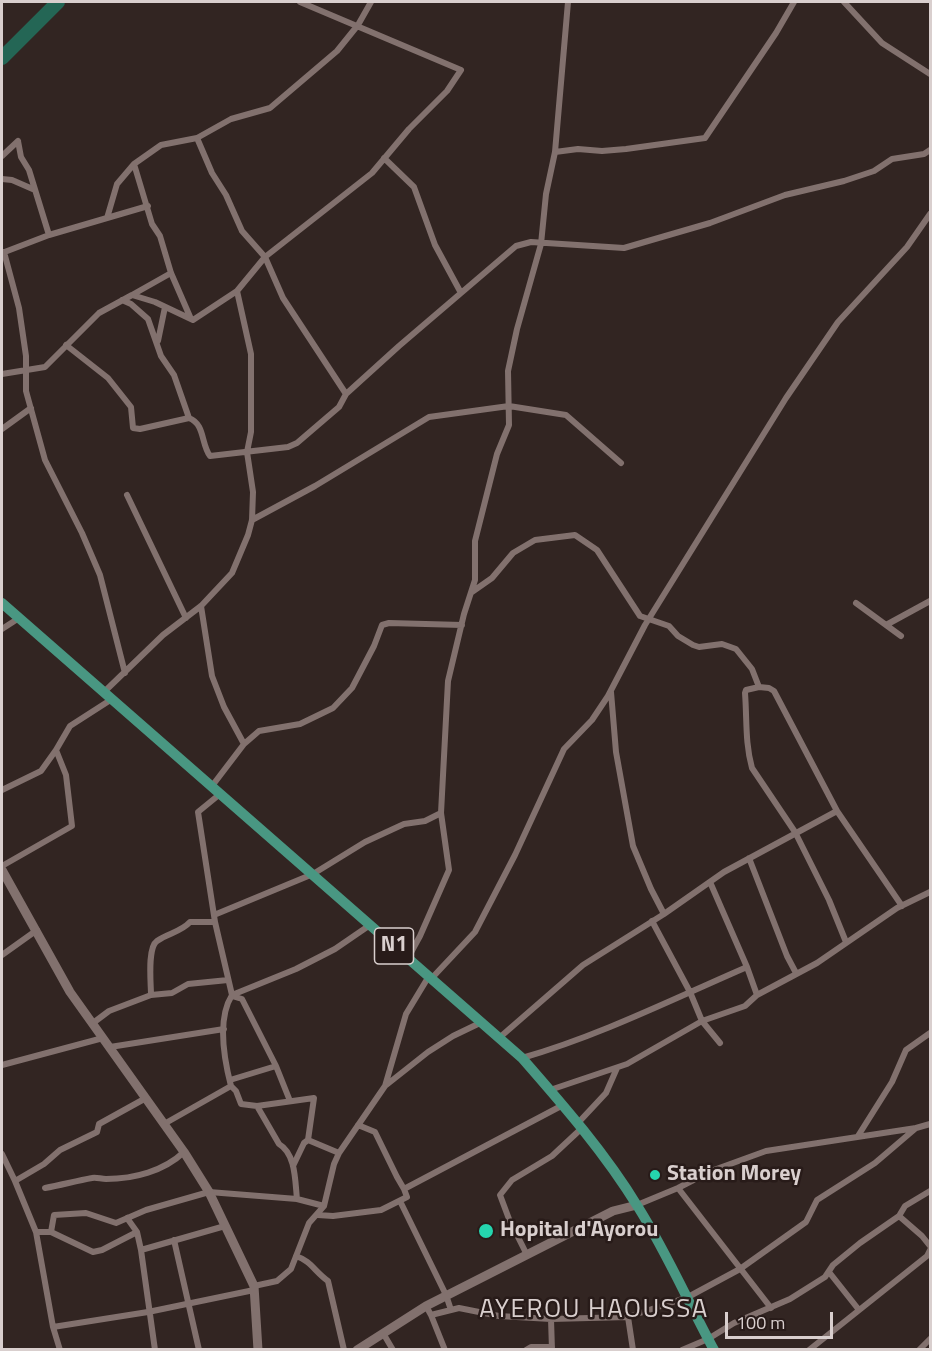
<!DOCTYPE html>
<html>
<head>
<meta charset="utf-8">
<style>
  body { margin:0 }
  #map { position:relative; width:932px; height:1351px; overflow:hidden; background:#322522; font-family:"Titillium Web",sans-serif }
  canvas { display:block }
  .frame { position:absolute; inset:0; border:3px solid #d9cfce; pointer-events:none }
  .scale { position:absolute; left:725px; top:1312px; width:108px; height:27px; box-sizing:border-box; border:3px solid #d9cfce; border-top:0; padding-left:8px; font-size:18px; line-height:21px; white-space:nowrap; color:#d9cfce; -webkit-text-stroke:4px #281b19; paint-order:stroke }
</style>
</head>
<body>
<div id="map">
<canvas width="932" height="1351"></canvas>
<div class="frame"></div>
<div class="scale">100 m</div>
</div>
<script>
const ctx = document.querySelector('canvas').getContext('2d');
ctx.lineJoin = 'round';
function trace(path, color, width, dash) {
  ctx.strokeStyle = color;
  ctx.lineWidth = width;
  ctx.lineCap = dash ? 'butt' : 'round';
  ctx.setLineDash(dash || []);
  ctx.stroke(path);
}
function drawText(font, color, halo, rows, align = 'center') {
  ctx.font = font + ' "Titillium Web",sans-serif';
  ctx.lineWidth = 5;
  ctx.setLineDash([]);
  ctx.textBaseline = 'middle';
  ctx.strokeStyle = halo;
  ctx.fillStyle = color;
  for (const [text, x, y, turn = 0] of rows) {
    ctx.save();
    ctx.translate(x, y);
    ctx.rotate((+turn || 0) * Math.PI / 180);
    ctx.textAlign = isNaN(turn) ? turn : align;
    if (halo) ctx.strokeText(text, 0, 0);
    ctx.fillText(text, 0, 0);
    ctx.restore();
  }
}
const river = new Path2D(`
  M 2,58 L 58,2`);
const street = new Path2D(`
  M 844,2 L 882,43 L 930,74
  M 197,138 L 231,119 L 270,108 L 337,51 L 358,25 L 371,2
  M 18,141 L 21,157 L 29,170 L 49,235
  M 555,152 L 578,149 L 602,151 L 626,149 L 705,138 L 776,33 L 794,2
  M 2,156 L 18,141
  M 384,158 L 414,187 L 435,245 L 461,293
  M 134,164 L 152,224 L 160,236 L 171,273 L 191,319
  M 2,179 L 12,180 L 35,190
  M 107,218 L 117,184 L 134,164 L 161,145 L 197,138 L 212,173 L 226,195 L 242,231 L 265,257 L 283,298 L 346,394
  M 4,252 L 19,308 L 26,356 L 26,391 L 45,460 L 82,533 L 100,575 L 125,673
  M 2,253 L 49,235 L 148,206
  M 132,295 L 171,273
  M 122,300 L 131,304 L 148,319 L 161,356 L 174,375 L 189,418
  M 158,341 L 165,307
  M 66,345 L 108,378 L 131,407 L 133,428 L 140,429 L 189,418 C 205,424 201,444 210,456 L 288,447 L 297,443 L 339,407 L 346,394 L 399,346 L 516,246 L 531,242 L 624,248 L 710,223 L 785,195 L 844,181 L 874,171 L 892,159 L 924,154 L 930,150
  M 2,374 L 45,367 L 99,313 L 132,295 L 155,302 L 193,320 L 237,291
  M 2,429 L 31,408
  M 127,495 L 186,618
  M 252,520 L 315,486 L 429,417 L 509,406 L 566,415 L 621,463
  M 472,592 L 492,578 L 513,553 L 535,540 L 575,535 L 597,550 L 640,616 L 669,626 L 678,636 L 693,645 L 699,647 L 722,644 L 736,649 L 752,669 L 759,687 L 769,688 L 774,691 L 837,811
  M 856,603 L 901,636
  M 201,606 L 212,676 L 224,707 L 244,744 L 212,786
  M 886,625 L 930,601
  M 2,629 L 19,618
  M 759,687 L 746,690 L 745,693 C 747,719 745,743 752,768 L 795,832 L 829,900 L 846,942
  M 104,692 L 163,635 L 201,606 L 232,573 L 248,535 L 252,520 L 253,492 L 247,452 L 251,432 L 251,354 L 237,291 L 265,257 L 372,173 L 409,129 L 447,91 L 461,70 L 300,2
  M 611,692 L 616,752 L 633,846 L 651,889 L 664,914
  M 244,744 L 259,731 L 300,724 L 333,708 L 352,688 L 374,646 L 382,625 L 389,623 L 462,625
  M 2,790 L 41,771 L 56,750
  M 749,858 L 787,956 L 796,973
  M 2,866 L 72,826 L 66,775 L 56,750 L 70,726 L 112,699
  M 710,882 L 747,967
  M 214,915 L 313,874 L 365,842 L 404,824 L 425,821 L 441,813
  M 652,921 L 690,992 L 702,1021 L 720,1043
  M 2,955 L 37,930
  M 408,958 L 420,936 L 449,870 L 441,813 L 448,681 L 464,614 L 475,580 L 475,541 L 497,454 L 509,425 L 508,371 L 517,329 L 541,244 L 546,194 L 555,152 L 568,2
  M 431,979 L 475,932 L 515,855 L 564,749 L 592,720 L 608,696 L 645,625 L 786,398 L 838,322 L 907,247 L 930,214
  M 151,995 C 151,983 147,948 157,941 C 168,933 181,932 190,922 L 215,922
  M 232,995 L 296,969 L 335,949 L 370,925
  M 93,1023 L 109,1011 L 151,995 L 172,993 L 188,984 L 228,980
  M 499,1038 L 583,965 L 664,914 L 724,872 L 837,811 L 902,906
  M 110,1047 L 224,1029
  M 522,1058 C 599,1036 673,999 747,967 L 757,995
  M 2,1065 L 103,1038
  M 276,1066 L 290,1101
  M 230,1080 L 276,1066 L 242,999 L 232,996
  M 231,1086 L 236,1091 L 241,1104 L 257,1106 L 279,1144 C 296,1154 295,1181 297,1199
  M 385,1086 L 406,1014 L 429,976
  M 550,1090 L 627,1064 L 702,1021 L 745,1006 L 757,995 L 817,963 L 897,908 L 930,892
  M 257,1106 L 314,1098 L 308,1140 L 339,1153
  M 578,1123 L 606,1093 L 617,1068
  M 164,1124 L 231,1086 C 224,1059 217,1019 232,995 L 215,922 L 198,812 L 220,794
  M 358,1125 L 375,1132 L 397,1177 L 404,1189
  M 858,1136 L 892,1082 L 906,1050 L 930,1033
  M 2,1154 L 15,1181 L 36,1232 L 53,1327 L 60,1350
  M 293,1166 L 304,1143 L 308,1140
  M 15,1181 L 44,1164 L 60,1150 L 97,1132 L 99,1124 L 146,1098
  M 45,1188 C 61,1185 76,1181 92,1178 C 96,1177 101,1179 106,1179 C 134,1179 164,1171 184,1152
  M 678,1188 L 771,1308
  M 400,1201 L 446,1295 L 451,1310
  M 637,1205 L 678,1188 L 711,1171 L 766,1151 L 916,1128 L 930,1124
  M 318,1215 L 333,1216 L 381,1210 L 407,1197 L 404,1189 L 563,1105
  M 899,1216 L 922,1236 L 930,1246
  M 127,1218 L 137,1232 L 141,1250 L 155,1350
  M 36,1232 L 51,1232 L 93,1252 L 102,1250 L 137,1232
  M 51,1232 L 54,1215 L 86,1213 L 116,1223 L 146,1210 L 209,1192 L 297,1199 L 324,1206
  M 174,1240 L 199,1350
  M 141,1250 L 225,1226
  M 527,1255 L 509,1219 L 500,1195 L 512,1180 L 552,1156 L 582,1128
  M 296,1256 C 311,1261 315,1272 328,1281 L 344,1350
  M 829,1272 L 859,1310
  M 254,1286 L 277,1281 L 291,1269 L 309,1223 L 324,1206 L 334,1164 L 339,1153 L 385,1086 L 428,1052 L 453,1036 L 480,1023
  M 426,1306 L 431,1315 L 459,1308 L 499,1316 L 551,1319 L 628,1317 L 688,1297 L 740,1269 L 806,1222 L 817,1200 L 875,1163 L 916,1128
  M 431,1315 L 445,1350
  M 628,1317 L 633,1350
  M 551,1319 L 552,1350
  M 53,1327 L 148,1312 L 254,1290
  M 383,1333 L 393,1350
  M 526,1350 L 531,1347 L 552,1347
  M 682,1350 L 708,1339 L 734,1323 L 790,1299 L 825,1277 L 833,1265 L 860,1243 L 899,1216 L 905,1206 L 930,1191
  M 809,1350 L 927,1256 L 930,1250
  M 919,1350 L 930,1339`);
const secondary = new Path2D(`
  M 2,870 L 70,992 L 184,1152 L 209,1192 L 254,1286 L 258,1350
  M 357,1350 L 426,1306 L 613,1211 L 637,1205`);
const primary = new Path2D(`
  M 2,603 L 522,1058 C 564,1106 605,1153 638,1207 C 667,1253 688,1302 714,1350`);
const markers = [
  [655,1175,6,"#25d5ae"],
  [486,1231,8,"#25d5ae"]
];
const shields = [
  [394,946,39]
];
const shieldNames = [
  ["N1",394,946]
];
const poiNames = [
  ["Station Morey",667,1175],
  ["Hopital d'Ayorou",500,1231]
];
const quarterNames = [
  ["AYEROU HAOUSSA",594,1311]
];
trace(river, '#246655', 14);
trace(street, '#82716e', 6);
trace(secondary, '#82716e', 9);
trace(primary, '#499782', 10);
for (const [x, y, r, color] of markers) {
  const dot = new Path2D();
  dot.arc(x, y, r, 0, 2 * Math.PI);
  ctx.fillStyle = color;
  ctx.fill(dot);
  trace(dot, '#281b19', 2);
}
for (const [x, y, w] of shields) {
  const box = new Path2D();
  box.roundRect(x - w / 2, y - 18, w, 36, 4.5);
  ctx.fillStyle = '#281b19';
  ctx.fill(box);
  trace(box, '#d9cfce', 1.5);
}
drawText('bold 21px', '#d9cfce', null, shieldNames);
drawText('bold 22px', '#d9cfce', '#281b19', poiNames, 'left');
ctx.letterSpacing = '1.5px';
drawText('26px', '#d9cfce', '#281b19', quarterNames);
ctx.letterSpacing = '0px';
</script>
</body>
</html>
